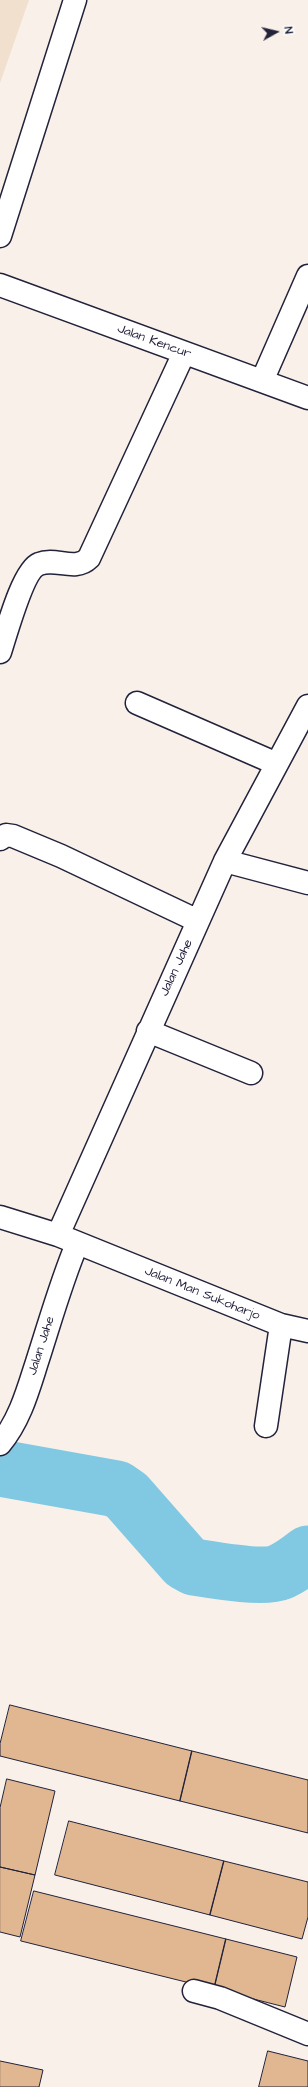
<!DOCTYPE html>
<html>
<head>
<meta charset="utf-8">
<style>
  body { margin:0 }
  #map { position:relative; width:308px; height:2087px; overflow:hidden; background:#f9f1e9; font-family:"Architects Daughter",sans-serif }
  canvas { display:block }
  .north { position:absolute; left:256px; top:12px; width:40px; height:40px; -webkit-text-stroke:3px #fff; paint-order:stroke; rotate:82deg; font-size:11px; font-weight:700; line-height:16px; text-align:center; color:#22223b }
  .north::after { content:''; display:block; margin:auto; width:14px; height:18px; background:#22223b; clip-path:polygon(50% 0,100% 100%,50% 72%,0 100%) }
</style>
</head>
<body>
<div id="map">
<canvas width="308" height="2087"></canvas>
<div class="north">N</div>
</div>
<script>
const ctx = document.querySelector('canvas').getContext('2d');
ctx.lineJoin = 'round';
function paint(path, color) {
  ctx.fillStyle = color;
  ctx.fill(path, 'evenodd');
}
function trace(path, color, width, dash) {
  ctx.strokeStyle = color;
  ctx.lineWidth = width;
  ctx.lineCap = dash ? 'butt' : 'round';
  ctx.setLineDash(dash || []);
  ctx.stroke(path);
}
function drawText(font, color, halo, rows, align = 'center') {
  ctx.font = font + ' "Architects Daughter",sans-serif';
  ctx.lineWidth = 3;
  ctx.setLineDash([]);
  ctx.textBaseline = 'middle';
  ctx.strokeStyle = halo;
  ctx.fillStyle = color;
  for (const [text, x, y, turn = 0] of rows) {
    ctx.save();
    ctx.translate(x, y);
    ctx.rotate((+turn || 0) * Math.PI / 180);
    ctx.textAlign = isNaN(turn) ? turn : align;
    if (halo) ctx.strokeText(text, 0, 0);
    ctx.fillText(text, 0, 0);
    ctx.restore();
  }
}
const built = new Path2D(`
  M 0,0 L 29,0 L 0,83 Z`);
const river = new Path2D(`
  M 0,1468 L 117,1489 L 127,1496 L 185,1562 L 194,1567 C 213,1570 263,1579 280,1572 C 290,1568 299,1561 308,1554`);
const building = new Path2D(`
  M 10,1705 L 192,1751 L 180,1801 L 0,1756 L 0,1744 Z
  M 192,1751 L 308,1780 L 308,1833 L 180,1801 Z
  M 7,1779 L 55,1791 L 35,1875 L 0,1867 L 0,1808 Z
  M 69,1821 L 224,1861 L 210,1915 L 55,1875 Z
  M 224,1861 L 308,1882 L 308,1917 L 302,1939 L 210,1915 Z
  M 0,1867 L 35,1875 L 20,1937 L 0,1932 Z
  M 34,1891 L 226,1939 L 214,1989 L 21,1941 Z
  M 226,1939 L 297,1957 L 285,2007 L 214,1989 Z
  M 268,2051 L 308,2061 L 308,2087 L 259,2087 Z
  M 0,2061 L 43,2070 L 39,2087 L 0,2087 Z`);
const minor = new Path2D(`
  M 0,236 L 75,0
  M 0,285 L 308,398
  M 262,381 L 308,276
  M 0,652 C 6,634 23,570 39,564 C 56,557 75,572 89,558 L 184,353
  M 137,703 L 277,764
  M 0,839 L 6,835 L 13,836 L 61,856 L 198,921
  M 225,861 L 308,883
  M 148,1031 L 251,1073
  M 0,1217 L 58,1235 L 281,1325 L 308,1331
  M 58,1235 L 225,861 L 308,706
  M 266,1426 L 281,1325
  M 0,1444 C 20,1420 28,1390 37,1362 C 50,1322 61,1282 77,1244
  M 194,1991 L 220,1998 L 308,2034`);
const streetNames = [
  ["Jalan Kencur",154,342,20],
  ["Jalan Jahe",177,968,-65],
  ["Jalan Man Sukoharjo",202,1294,22],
  ["Jalan Jahe",42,1346,-72]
];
paint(built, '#f2e0ce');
trace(river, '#81c9e2', 57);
paint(building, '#e0b790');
trace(building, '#22223b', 1);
trace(minor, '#22223b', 25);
trace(minor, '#fff', 22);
drawText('13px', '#22223b', '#fff', streetNames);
</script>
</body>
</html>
